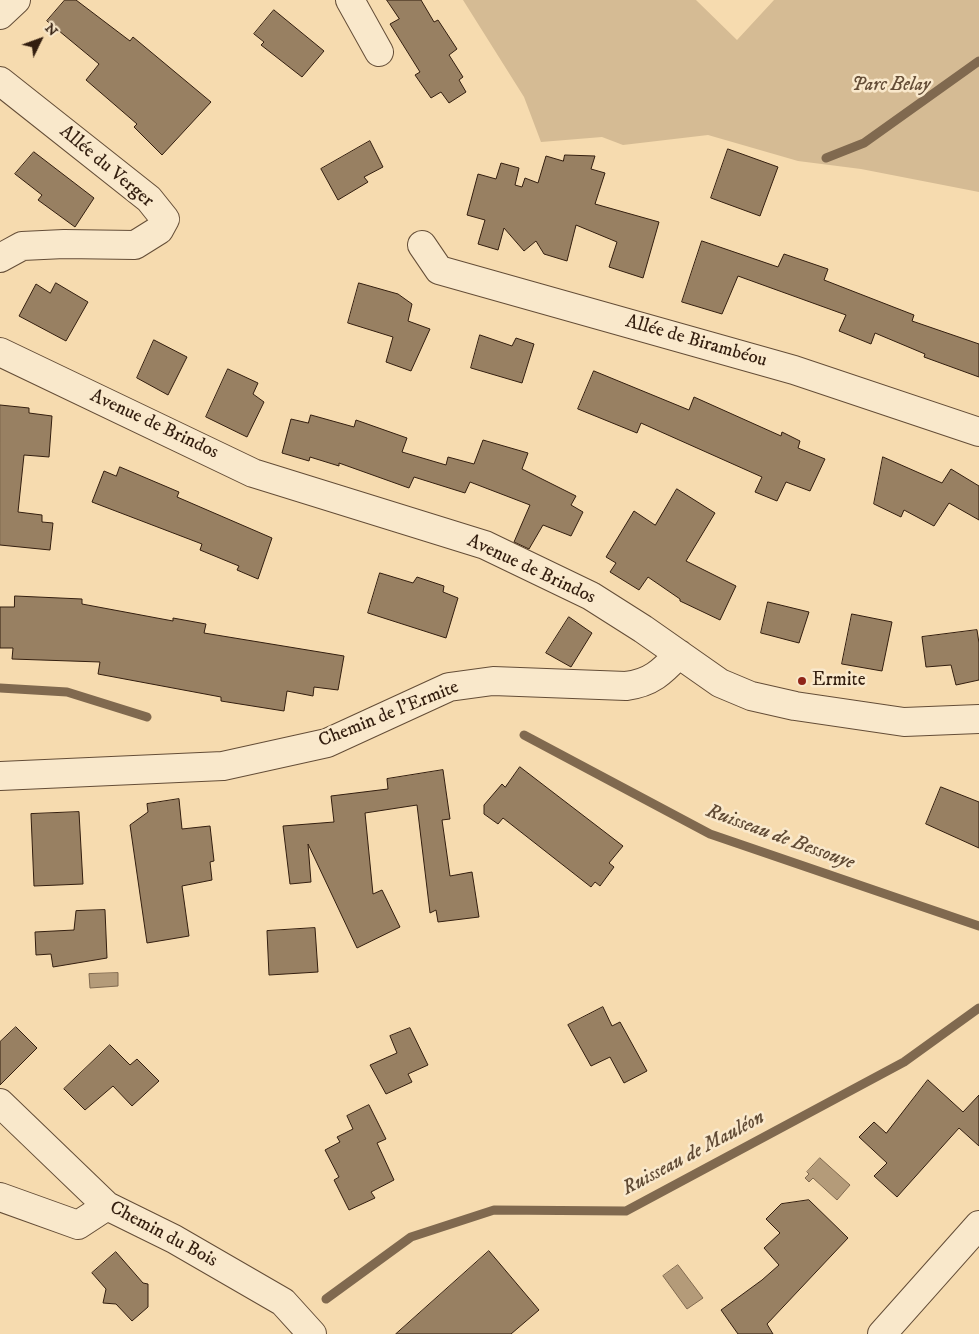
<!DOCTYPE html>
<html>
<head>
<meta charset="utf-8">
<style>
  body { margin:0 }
  #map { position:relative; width:979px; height:1334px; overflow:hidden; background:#f6dbaf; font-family:"IM FELL DW Pica",serif }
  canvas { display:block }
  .north { position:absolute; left:15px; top:15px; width:50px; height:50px; -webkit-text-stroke:4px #f9e8cb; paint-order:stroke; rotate:48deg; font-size:14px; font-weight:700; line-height:20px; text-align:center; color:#331e0f }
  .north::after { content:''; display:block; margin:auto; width:18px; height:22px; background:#331e0f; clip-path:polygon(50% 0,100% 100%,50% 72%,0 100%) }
</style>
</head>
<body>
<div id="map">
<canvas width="979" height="1334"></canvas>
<div class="north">N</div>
</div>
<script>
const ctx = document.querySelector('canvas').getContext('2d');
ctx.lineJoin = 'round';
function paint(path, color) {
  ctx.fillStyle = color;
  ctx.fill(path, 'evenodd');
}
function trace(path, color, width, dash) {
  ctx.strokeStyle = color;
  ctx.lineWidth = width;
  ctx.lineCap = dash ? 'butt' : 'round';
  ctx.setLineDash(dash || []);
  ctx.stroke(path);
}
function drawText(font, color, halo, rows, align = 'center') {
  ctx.font = font + ' "IM FELL DW Pica",serif';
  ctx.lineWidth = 5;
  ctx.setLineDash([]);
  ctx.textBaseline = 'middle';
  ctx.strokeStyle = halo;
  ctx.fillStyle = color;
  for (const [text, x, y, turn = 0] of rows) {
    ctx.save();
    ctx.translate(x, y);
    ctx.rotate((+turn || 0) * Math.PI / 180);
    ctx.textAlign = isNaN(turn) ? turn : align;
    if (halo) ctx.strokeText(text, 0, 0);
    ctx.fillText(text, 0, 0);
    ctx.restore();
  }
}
const green = new Path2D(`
  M 463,0 L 696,0 L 737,40 L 774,0 L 979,0 L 979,192 L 861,169 L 798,161 L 708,135 L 623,145 L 602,137 L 541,142 L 524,97 Z`);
const water = new Path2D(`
  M 118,973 L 118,986 L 90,988 L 89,974 Z
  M 820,1158 L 850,1185 L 837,1200 L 813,1178 L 809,1182 L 805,1178 L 809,1174 L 807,1172 Z
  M 678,1265 L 703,1298 L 687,1309 L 663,1276 Z`);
const stream = new Path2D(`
  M 826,158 L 864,143 L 979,61
  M 0,688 L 67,692 L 147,717
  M 524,735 L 710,834 L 979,926
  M 326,1299 L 411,1237 L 494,1210 L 626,1211 L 904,1062 L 979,1008`);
const building = new Path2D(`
  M 65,0 L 76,0 L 130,41 L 133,37 L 211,102 L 162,155 L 134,127 L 137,124 L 86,80 L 99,64 L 47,21 Z
  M 387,0 L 421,0 L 434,22 L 438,20 L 457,49 L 449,55 L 463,77 L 459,80 L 466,92 L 449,103 L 441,92 L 431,98 L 415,75 L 420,72 L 390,24 L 399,19 Z
  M 274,10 L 324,51 L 302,77 L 261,45 L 264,42 L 254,34 Z
  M 370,141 L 383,167 L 364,177 L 368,182 L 338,200 L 321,169 Z
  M 728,149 L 778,167 L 760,216 L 711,198 Z
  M 34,152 L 94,198 L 75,227 L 38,200 L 42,195 L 15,174 Z
  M 565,155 L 595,156 L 591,169 L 605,173 L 595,204 L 659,222 L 643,278 L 609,267 L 617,242 L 576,225 L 567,261 L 544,254 L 536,241 L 524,251 L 504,228 L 498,250 L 478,244 L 485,220 L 467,215 L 478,174 L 496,179 L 501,163 L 519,168 L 515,185 L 522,187 L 525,178 L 538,183 L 546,156 L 563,161 Z
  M 702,241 L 778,267 L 784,254 L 828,269 L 824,280 L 914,315 L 912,321 L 979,344 L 979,377 L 924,357 L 925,354 L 875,333 L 871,344 L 839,331 L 846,315 L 738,276 L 722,314 L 682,302 Z
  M 56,283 L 88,302 L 66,341 L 19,316 L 36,284 L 50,293 Z
  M 359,283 L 398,294 L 412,304 L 408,321 L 430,329 L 411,371 L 386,362 L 393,337 L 348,323 Z
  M 480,335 L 512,346 L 516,338 L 534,344 L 522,383 L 471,368 Z
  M 154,340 L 187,357 L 168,395 L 137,378 Z
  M 228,369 L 258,383 L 253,394 L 264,402 L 247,437 L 206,417 Z
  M 594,371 L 689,410 L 694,397 L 781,436 L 782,432 L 800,441 L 798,448 L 825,459 L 810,491 L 786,482 L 777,501 L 755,492 L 762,477 L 641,423 L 637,433 L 578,409 Z
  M 0,405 L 29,408 L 29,413 L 52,416 L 49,457 L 24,455 L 18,512 L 42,515 L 42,522 L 53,523 L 50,550 L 0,545 Z
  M 311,415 L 354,427 L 356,420 L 407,438 L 402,452 L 446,465 L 448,457 L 474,464 L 483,440 L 528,453 L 522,469 L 576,496 L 571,505 L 583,512 L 571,536 L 543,525 L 529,549 L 514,542 L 530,505 L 470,482 L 465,493 L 414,477 L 409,488 L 339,463 L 339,466 L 310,457 L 309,461 L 282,453 L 291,419 L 308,423 Z
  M 883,457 L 942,483 L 951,469 L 979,486 L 979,520 L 949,503 L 934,526 L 904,510 L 901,517 L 874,504 Z
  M 120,467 L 179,492 L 177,497 L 272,538 L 258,579 L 237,570 L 239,566 L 200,550 L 202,544 L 92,502 L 104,471 L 116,476 Z
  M 677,489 L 715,513 L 686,561 L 736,586 L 720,620 L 680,601 L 680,599 L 648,577 L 639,590 L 610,572 L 616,563 L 606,557 L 634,511 L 655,525 Z
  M 380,573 L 413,583 L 417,577 L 444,586 L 443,592 L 458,598 L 446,638 L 368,613 Z
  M 15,596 L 82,599 L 82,604 L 173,621 L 173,618 L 206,624 L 204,633 L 344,656 L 338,690 L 314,687 L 313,696 L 287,691 L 284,711 L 221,701 L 221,697 L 98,674 L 100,662 L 12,659 L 13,648 L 0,648 L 0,607 L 14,607 Z
  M 768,602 L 809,612 L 799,643 L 761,633 Z
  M 852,614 L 892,622 L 882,671 L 842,664 Z
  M 569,617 L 592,633 L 571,667 L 546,653 Z
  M 977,630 L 979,643 L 979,680 L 956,685 L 951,665 L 926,667 L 922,637 Z
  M 520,767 L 623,846 L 609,863 L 614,867 L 600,886 L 595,882 L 591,887 L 503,818 L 498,824 L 484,814 L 484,805 L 502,784 L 505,787 Z
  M 443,770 L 450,819 L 442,820 L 450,876 L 472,872 L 479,917 L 438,922 L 436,910 L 430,913 L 417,805 L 365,813 L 373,894 L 382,890 L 400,927 L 357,948 L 308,844 L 311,882 L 290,884 L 283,826 L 334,822 L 331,796 L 388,789 L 387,779 Z
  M 941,787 L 979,802 L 979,848 L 926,824 Z
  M 179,799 L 182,829 L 210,826 L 214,861 L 210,862 L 212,880 L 182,886 L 189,936 L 147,943 L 130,825 L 148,812 L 147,804 Z
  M 79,812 L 83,884 L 34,886 L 31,814 Z
  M 105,910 L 107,958 L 53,967 L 51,954 L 36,955 L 35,932 L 74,930 L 76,911 Z
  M 315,928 L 318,972 L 269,975 L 267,931 Z
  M 603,1007 L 612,1026 L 620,1022 L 647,1071 L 624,1083 L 610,1057 L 591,1066 L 568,1025 Z
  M 16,1027 L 37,1048 L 0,1085 L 0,1042 Z
  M 410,1028 L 428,1065 L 408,1074 L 412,1082 L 386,1094 L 370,1065 L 397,1053 L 390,1036 Z
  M 110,1045 L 130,1065 L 137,1059 L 159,1081 L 132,1106 L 113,1086 L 85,1110 L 64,1089 Z
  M 928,1080 L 963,1112 L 979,1095 L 979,1146 L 959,1128 L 897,1197 L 874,1176 L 887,1163 L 859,1137 L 874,1122 L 886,1133 Z
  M 369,1105 L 386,1139 L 377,1143 L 394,1180 L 371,1192 L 375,1198 L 349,1210 L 334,1180 L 339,1177 L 325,1150 L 340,1142 L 337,1137 L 353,1129 L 347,1116 Z
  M 809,1200 L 848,1238 L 767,1324 L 773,1334 L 738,1334 L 721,1310 L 762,1280 L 779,1265 L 764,1248 L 780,1233 L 766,1219 L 781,1204 Z
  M 489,1251 L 539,1310 L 511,1334 L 396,1334 Z
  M 116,1252 L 143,1283 L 148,1284 L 148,1307 L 132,1321 L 116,1304 L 103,1303 L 106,1289 L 92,1273 Z`);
const minor = new Path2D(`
  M 350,0 L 379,52
  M 0,15 L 16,0
  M 0,81 L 149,199 L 165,219 L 159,230 L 135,245 L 64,244 L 22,246 L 0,258
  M 422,245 L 439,270 L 794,370 L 979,432
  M 0,352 L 253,473 L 485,545 L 591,596 L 643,629 L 720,683 L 751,696 L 795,706 L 904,722 L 979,719
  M 0,776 L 223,766 L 327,743 L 449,687 L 493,681 L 626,686 C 651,683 662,672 679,654
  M 0,1103 L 107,1206 L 174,1239 L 283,1302 L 312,1334
  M 0,1197 L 78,1225 L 107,1206
  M 882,1334 L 979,1225`);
const markers = [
  [802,681,5,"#8f2418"]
];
const parkNames = [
  ["Parc Belay",891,86]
];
const streetNames = [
  ["Allée du Verger",106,167,40],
  ["Allée de Birambéou",696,342,16],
  ["Avenue de Brindos",154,425,25],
  ["Avenue de Brindos",531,570,25],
  ["Chemin de l'Ermite",389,715,-22],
  ["Chemin du Bois",163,1235,28]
];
const poiNames = [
  ["Ermite",812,681]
];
const waterNames = [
  ["Ruisseau de Bessouye",780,838,20],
  ["Ruisseau de Mauléon",694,1154,-28]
];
paint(green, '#d5bb94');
paint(water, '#b49b79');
trace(water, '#80694f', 1);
trace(stream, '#80694f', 9);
paint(building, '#988062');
trace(building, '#331e0f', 1);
trace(minor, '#644d37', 30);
trace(minor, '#f9e8cb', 28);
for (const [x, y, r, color] of markers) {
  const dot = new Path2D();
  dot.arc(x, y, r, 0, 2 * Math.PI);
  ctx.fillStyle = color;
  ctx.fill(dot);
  trace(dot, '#f9e8cb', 2);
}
drawText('italic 19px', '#644d37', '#f9e8cb', parkNames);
drawText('19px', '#331e0f', '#f9e8cb', streetNames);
drawText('19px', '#331e0f', '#f9e8cb', poiNames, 'left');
drawText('italic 20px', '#604a34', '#f9e8cb', waterNames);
</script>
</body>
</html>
